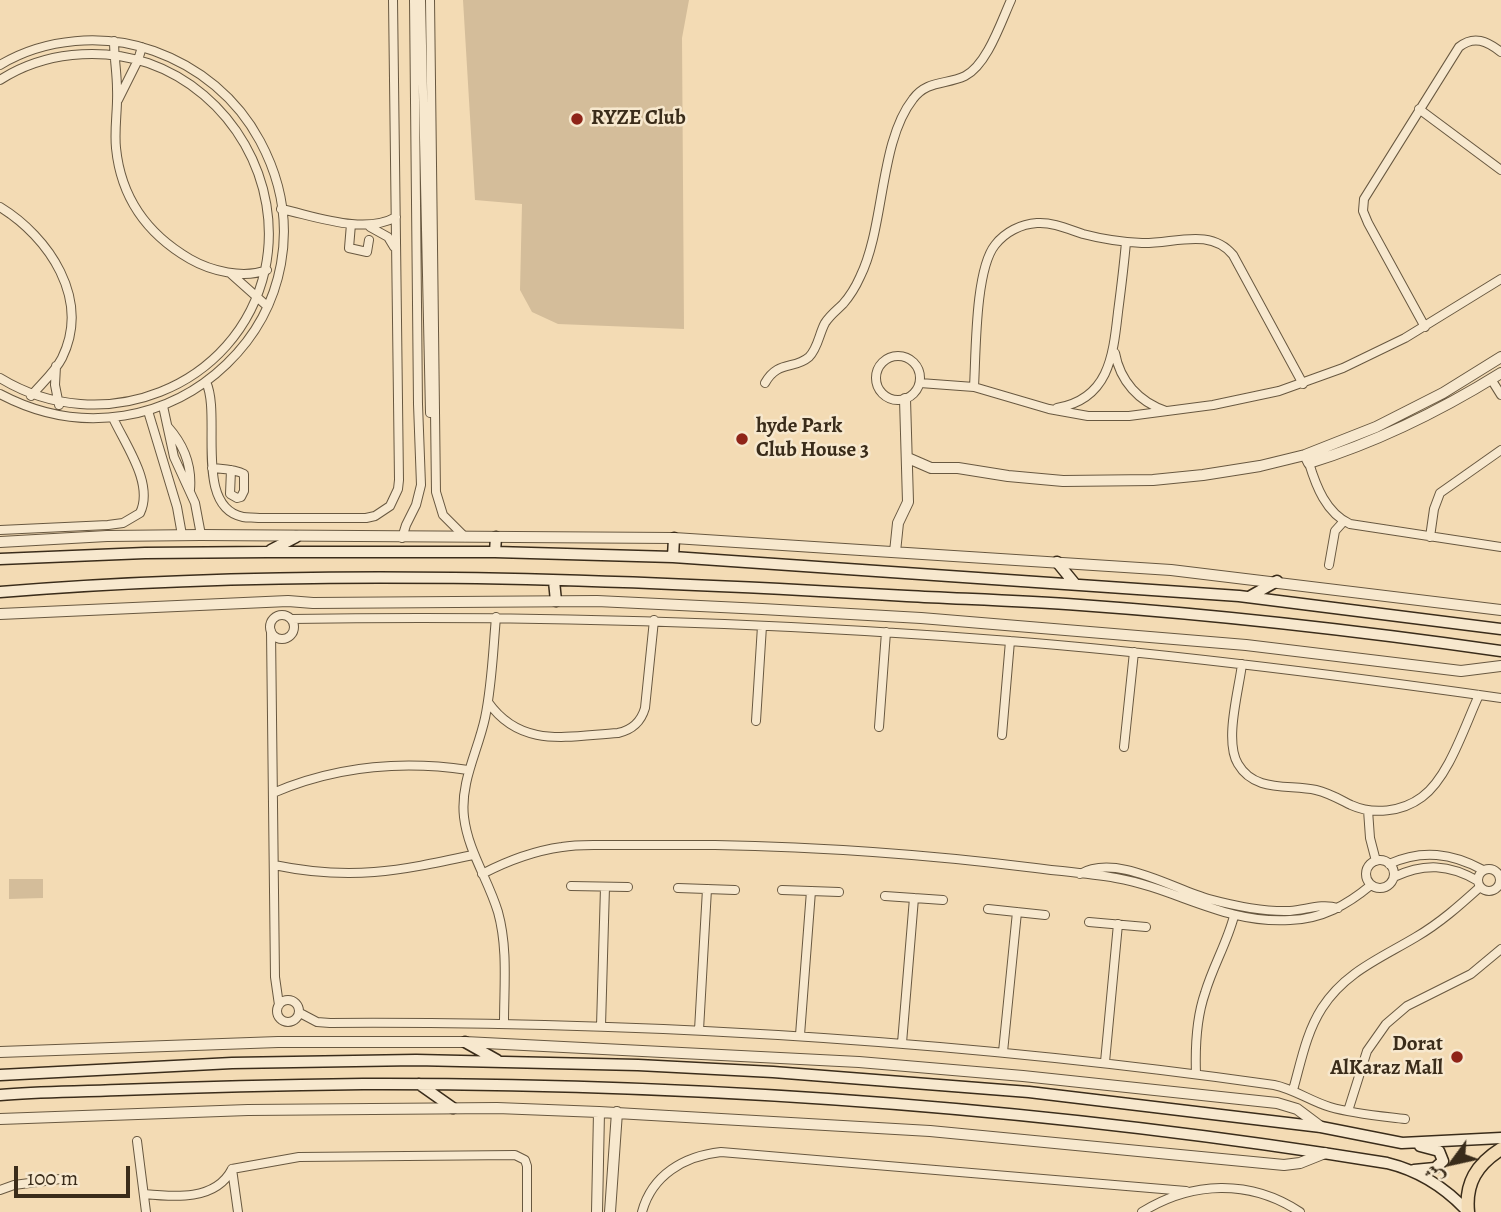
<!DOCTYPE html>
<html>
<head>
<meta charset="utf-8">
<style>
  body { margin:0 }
  #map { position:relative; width:1501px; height:1212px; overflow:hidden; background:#f3dbb4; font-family:Alegreya,Amiri,serif }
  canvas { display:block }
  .north { position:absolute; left:1417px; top:1128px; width:70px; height:70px; -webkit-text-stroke:5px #f7e8ce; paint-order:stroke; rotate:237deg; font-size:19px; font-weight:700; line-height:28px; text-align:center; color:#3a2c1a }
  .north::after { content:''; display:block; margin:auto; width:24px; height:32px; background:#3a2c1a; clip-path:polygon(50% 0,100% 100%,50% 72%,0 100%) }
  .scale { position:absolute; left:14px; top:1166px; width:116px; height:32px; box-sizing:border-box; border:4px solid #3a2c1a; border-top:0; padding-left:9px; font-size:21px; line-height:24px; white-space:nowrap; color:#3a2c1a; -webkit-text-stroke:5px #f7e8ce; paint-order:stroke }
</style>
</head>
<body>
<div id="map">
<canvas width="1501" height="1212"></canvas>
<div class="north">ش</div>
<div class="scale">100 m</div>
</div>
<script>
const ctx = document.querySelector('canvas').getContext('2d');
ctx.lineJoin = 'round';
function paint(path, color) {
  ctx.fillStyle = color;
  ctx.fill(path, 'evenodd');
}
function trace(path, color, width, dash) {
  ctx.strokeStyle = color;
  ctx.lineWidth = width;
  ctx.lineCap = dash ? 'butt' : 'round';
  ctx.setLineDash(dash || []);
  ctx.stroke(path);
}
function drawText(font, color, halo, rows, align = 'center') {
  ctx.font = font + ' Alegreya,serif';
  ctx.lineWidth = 5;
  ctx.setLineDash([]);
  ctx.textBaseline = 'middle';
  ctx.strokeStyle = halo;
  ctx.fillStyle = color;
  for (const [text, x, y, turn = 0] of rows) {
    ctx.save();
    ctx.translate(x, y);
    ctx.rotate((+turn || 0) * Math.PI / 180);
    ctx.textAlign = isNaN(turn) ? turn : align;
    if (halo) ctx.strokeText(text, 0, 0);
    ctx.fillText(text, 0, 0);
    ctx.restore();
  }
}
const green = new Path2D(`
  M 463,0 L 689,0 L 682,38 L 684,329 L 558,324 L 532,312 L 520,290 L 522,204 L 475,200 Z
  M 43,879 L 43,898 L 9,899 L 9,879 Z`);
const minor = new Path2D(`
  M 421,0 L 430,413
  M 430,0 L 436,492 L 443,515 L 465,537
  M 114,41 C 114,57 117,73 117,89 C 118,109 114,128 116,148 C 121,198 147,234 190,259 C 211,271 243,279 267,270
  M 0,65 C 45,38 104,33 154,51 C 199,67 237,98 260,141 C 350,309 168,483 0,394
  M 0,80 C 43,52 100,47 148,63 C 231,92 284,182 265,270 C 238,389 101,440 0,378
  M 118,100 L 138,60 L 142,47
  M 1419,109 L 1501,170
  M 0,207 C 49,237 91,299 62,358 C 55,372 41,384 31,396
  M 281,209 C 315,216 364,235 396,217
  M 351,224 L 349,248 L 367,252 L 369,240
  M 370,227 L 388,237 L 394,247
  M 230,273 L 267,306
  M 1425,327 L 1368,223 L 1363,211 L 1364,199 L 1459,47 C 1474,35 1487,41 1501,52
  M 1115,353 C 1120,381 1139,402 1166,411
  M876 378a22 22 0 1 1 44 0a22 22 0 1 1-44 0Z
  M 56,366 L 55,385 L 59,405
  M 1491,379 L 1501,395
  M 206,382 C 222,415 193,507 243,517 C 248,518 254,517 259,518 L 366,518 L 375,516 L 390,506 L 398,489 L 399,480 L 393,0
  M 765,383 C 778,360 794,370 809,357 C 818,348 819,334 825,323 C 830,315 837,310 843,304 C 850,296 856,286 860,277 C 885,227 879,142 913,99 C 927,80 946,85 965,76 C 987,65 1001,22 1011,0
  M 920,383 L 974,387 L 1049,409 L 1088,416 L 1129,416 L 1213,405 L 1279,391 L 1343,368 L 1405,338 L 1501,279
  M 974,387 C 976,353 975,270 995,245 C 1005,232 1021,224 1037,223 C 1053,222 1068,229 1083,234 C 1102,239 1122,242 1142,243 C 1173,244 1210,227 1233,255 L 1303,384
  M 163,406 L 174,457 L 195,503 L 201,535
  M 1057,408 C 1109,399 1113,356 1118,312 C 1121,289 1124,265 1126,242
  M 148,411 L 177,507 L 182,535
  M 168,427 C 184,445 192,467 190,490
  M 1309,463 C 1316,486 1326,513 1350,524 L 1501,547
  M 212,468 C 222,469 235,469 244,474 L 244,491 L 241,497 L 237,498 L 230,494 L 231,470
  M 0,530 L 108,525 L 123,523 L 140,513 C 154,484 126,446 113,418
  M 1430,537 L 1434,509 L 1440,493 L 1501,450
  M 402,538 L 406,525 L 416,505 L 421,485 L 418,404 L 414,0
  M 1329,565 L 1335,531 L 1344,521
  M270 627a12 12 0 1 1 24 0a12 12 0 1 1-24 0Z
  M 496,617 C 493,651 492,685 485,718 C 478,751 460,782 464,817 C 468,851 488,879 498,912 C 508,948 504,986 504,1023
  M 291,619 C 531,615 771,622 1010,641 C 1174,654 1338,675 1501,698
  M 271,631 L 275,977 L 279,1005
  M 1242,664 C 1239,690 1224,741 1238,764 C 1255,793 1289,784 1316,790 C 1329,793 1339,799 1351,805 C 1373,815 1402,812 1422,797 C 1449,777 1465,725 1479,695
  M 488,702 C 521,749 568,736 618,733 C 632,730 641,722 645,708 L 654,620
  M 756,721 L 762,626
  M 879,727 L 886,632
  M 1002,735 L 1010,641
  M 1124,747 L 1134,652
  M 273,793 C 336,766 400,760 468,770
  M 1368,810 L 1370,838 L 1376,861
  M1366 874a14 14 0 1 1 28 0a14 14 0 1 1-28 0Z
  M 1389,864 C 1422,849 1452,853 1483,870
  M 274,865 C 351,881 398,871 473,855
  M1478 880a11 11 0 1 1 22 0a11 11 0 1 1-22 0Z
  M 482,874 C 507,861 533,851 562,847 C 577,844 593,845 609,845 C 644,845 680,845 715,845 C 819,847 923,854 1027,867 C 1057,871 1087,873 1116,878 C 1178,889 1224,924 1290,920 C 1322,919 1347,905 1371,885
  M 1080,874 C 1116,853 1173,889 1209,899 C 1235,906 1263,912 1290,911 C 1306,910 1321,903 1338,908
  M 1394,877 C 1424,863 1449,864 1478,881
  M 571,886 L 628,887
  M 678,888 L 735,890
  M 782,890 L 839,892
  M 885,896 L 943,900
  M 988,909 L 1045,915
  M 1089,922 L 1146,927
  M277 1011a11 11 0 1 1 22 0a11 11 0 1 1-22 0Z
  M 300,1013 L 317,1022 L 330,1023 C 646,1021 961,1041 1274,1085 C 1294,1089 1310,1101 1330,1107 C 1354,1114 1380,1116 1405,1119
  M 601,1026 L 605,887
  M 699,1030 L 707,889
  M 800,1035 L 811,891
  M 902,1043 L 914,898
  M 1003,1052 L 1017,912
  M 1105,1062 L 1118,924
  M 1196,1074 C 1195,1046 1196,1019 1205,993 C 1213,966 1227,943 1234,916
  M 1293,1090 C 1301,1062 1306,1033 1322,1008 C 1345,972 1381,958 1416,937 C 1440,923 1460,905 1480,887
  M 1348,1111 L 1367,1051 L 1386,1024 L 1407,1006 L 1471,974 L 1501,949
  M 137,1141 L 146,1212
  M 232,1169 L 299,1157 L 515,1155 L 525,1160 L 527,1166 L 527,1212
  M 232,1169 L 238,1212
  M 0,1190 L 14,1185 L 68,1178
  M 144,1194 C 174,1197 216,1201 232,1169
  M 642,1212 C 652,1175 684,1156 721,1152 L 1186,1191
  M 1142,1212 C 1192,1181 1250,1179 1300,1212`);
const tertiary = new Path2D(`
  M 1305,455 L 1309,463 C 1377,442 1440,411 1501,373
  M 908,458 L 931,468 L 958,468 L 1008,476 L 1063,481 L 1153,480 L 1203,475 L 1260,466 L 1305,455 L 1376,427 L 1443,393 L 1501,357
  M 0,542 L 107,536 L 201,535 L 674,538 L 1171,570 L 1501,610
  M 895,552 L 898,523 L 908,502 L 905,399
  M 0,614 L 288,601 L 313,603 L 597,601 L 762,609 L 921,618 L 1246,645 L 1461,671 L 1501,666
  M 0,1052 L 278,1042 L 465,1042 L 859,1062 L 1023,1076 L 1277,1103 L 1297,1109 L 1321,1127
  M 0,1119 L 248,1110 L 497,1108 L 599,1112 L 930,1131 L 1284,1165 L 1300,1163 L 1325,1153
  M 597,1212 L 599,1112
  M 610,1212 L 617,1112`);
const secondary = new Path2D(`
  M 271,550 L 296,537
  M 495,552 L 496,537
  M 673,557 L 674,538
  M 0,559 L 145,553 L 267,552 L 495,552 L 673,557 L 1239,596 L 1501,629
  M 1057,562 L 1075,584
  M 554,581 L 556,601
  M 0,592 C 301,567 605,578 907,596 C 964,599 1022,601 1080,605 C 1221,615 1361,631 1501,651
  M 1249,597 L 1277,581
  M 465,1042 L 497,1060
  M 0,1075 L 232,1063 L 416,1060 L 638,1065 L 773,1072 L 1029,1092 L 1321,1127 L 1402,1143 L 1501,1138
  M 419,1084 L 453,1108
  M 0,1095 C 39,1091 79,1092 119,1090 C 200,1087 282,1085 363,1084 C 705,1083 1049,1108 1387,1163 C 1420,1171 1445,1187 1468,1212
  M 1414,1170 L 1435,1168 L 1443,1161 L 1439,1151 L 1420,1146`);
const primary = new Path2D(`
  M 1468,1212 C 1465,1183 1477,1164 1501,1149`);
const markers = [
  [577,119,7,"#8f2418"],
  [742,439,7,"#8f2418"],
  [1457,1057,7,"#8f2418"]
];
const poiNames = [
  ["RYZE Club",591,119],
  ["hyde Park",756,427],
  ["Club House 3",756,451],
  ["Dorat",1443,1045,"right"],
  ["AlKaraz Mall",1443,1069,"right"]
];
paint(green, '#d4bd9a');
trace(minor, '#685840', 10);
trace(tertiary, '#685840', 12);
trace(secondary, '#3a2c1a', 13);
trace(primary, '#3a2c1a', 15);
trace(minor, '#f7e8ce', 8);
trace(tertiary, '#f7e8ce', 10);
trace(secondary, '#f7e8ce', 10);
trace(primary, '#f3dbb4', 12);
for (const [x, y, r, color] of markers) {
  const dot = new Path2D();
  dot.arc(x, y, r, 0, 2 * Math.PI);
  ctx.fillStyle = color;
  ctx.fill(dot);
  trace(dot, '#f7e8ce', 2.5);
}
drawText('bold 21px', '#3a2c1a', '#f7e8ce', poiNames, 'left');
</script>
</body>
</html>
